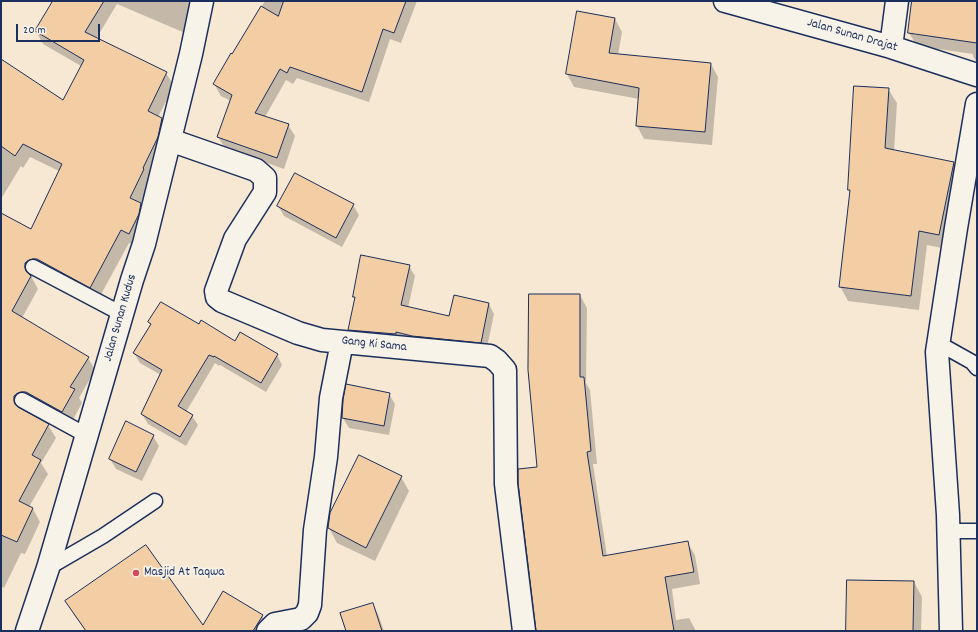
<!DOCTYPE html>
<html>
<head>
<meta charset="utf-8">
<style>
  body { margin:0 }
  #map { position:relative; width:978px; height:632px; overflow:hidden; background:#f6e8d3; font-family:Dekko,sans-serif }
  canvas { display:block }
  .frame { position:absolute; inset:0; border:2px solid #1b2f5e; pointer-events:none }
  .scale { position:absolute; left:16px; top:24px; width:84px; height:18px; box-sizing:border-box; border:2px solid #1b2f5e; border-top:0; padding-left:5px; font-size:12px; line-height:14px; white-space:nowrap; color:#1b2f5e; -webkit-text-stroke:3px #f7f3e8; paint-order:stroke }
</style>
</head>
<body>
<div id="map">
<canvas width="978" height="632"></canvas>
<div class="frame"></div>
<div class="scale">20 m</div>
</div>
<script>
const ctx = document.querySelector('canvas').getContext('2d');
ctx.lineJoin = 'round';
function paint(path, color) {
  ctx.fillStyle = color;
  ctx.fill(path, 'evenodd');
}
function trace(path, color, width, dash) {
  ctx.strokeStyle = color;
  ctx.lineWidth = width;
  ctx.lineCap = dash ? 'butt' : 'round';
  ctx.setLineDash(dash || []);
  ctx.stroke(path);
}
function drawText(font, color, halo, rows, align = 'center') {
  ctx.font = font + ' Dekko,sans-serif';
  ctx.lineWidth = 3.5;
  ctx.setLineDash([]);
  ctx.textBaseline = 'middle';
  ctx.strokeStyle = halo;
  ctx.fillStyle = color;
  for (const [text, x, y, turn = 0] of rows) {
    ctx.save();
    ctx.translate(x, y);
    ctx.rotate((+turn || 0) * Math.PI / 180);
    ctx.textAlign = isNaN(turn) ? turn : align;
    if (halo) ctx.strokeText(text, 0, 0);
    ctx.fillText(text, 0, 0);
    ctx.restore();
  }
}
const shadow = new Path2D(`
  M 54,1 L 198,1 L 185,33 L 117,4 L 96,39 L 166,73 L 174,86 L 158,117 L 162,119 L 169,132 L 151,182 L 140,204 L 148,217 L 136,246 L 129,243 L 98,300 L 36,272 L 32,277 L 32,278 L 38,289 L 22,318 L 88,358 L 95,370 L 79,398 L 82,403 L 70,425 L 25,405 L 21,410 L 48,425 L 56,438 L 41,463 L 48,474 L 29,507 L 33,509 L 40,522 L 25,554 L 21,553 L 4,588 L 1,586 L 1,214 L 31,230 L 59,171 L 30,157 L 23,168 L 21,166 L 1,199 L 1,61 L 64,101 L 81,66 L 43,44 L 36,31 Z
  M 265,1 L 417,1 L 401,43 L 390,39 L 369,102 L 297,78 L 293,84 L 286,80 L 265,117 L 288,125 L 295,136 L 284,169 L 225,148 L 218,137 L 231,101 L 221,96 L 214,84 Z
  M 913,1 L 977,1 L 977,63 L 973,56 L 973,54 L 917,46 L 909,33 Z
  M 615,19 L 622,32 L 618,55 L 711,64 L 718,77 L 712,145 L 644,139 L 637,126 L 639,99 L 574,87 L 567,74 Z
  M 888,89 L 897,103 L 894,151 L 953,163 L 961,178 L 947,249 L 927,245 L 919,310 L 848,301 L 840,286 L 850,192 L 849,189 Z
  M 353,205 L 359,215 L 342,247 L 284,216 L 278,206 Z
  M 409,266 L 415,276 L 408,308 L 450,317 L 489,304 L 494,314 L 486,352 L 354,340 L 349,330 L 356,299 L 354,297 Z
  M 580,295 L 587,308 L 586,383 L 590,390 L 597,464 L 593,464 L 607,556 L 687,542 L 695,555 L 700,584 L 672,589 L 676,620 L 689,618 L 696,631 L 537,631 L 538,468 Z
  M 149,322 L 199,326 L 235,342 L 277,355 L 282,365 L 266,392 L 220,365 L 219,366 L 215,363 L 186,412 L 192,416 L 198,425 L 186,446 L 148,424 L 142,414 L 161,375 L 140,363 L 134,353 L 151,325 Z
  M 389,394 L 395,404 L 389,435 L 349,428 L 343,418 Z
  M 153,436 L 159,446 L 142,481 L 116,469 L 110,459 Z
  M 401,477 L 409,491 L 375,561 L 337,543 L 329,528 Z
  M 914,582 L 922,597 L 921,631 L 847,631 Z
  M 66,601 L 203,627 L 262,616 L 270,629 L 269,631 L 86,631 L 74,615 Z
  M 373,604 L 378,614 L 384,631 L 352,631 Z`);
const building = new Path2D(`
  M 53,1 L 104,1 L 85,32 L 167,72 L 148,111 L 162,118 L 158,137 L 143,168 L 144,169 L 130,198 L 141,203 L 139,214 L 129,234 L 121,230 L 90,288 L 37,259 L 33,259 L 29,260 L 25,263 L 25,267 L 26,271 L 31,276 L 12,311 L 89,357 L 70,387 L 75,389 L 62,412 L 26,392 L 22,392 L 18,393 L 14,396 L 14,400 L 15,404 L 18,407 L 49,424 L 32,455 L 41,460 L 19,501 L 33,508 L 17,542 L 1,535 L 1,213 L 31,229 L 62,164 L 23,144 L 15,156 L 1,146 L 1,59 L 63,100 L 84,60 L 35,31 Z
  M 284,1 L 406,1 L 394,33 L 383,29 L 362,92 L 290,67 L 287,73 L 280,69 L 255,113 L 289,124 L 277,158 L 217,137 L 232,95 L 213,84 L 231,53 L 232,54 L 261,6 L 278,16 Z
  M 912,1 L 977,1 L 977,43 L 908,33 Z
  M 577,11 L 615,18 L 609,53 L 711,63 L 705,132 L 636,126 L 639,88 L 566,74 Z
  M 854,86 L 889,88 L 885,148 L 954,162 L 939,235 L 919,231 L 911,296 L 839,287 L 850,190 L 848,190 Z
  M 295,173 L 354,204 L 336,238 L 277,206 Z
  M 361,255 L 410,265 L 401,305 L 449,316 L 454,295 L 489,303 L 481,343 L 412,336 L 396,332 L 396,334 L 348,330 L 355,297 L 353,297 Z
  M 529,294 L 580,294 L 580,377 L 584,377 L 591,451 L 587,452 L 603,556 L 688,541 L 694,572 L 665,577 L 674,631 L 536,631 L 518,483 L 518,469 L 537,467 L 528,370 Z
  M 161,302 L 199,324 L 201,320 L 235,341 L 240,332 L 278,354 L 261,383 L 214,356 L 214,357 L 209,355 L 178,406 L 193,415 L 180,437 L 141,414 L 162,370 L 133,353 L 151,324 L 148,322 Z
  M 346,384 L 390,393 L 384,426 L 342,418 L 343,400 Z
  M 126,421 L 154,435 L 136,472 L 109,459 Z
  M 359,455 L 402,476 L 366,548 L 328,528 L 330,513 Z
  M 146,545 L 203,625 L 223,591 L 263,615 L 253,631 L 86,631 L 65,601 Z
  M 847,580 L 914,581 L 913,631 L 846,631 Z
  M 373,603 L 382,631 L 346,631 L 340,613 Z`);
const lane = new Path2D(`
  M 33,267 L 122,314
  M 938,343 L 972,362 L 977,368
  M 22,400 L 86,435
  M 948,531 L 977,531
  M 48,568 L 103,536 L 155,501`);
const street = new Path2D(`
  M 725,1 L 891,47 L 977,75
  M 891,47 L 897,1
  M 170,140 L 256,170 L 265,178 L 265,192 L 235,239 L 216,291 L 217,297 L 222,301 L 298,333 L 322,340 L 490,356 L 497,361 L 505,370 L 506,484 L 524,631
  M 27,631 L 48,568 L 132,280 L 144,244 L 191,54 L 202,1
  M 268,631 L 275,624 L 301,619 L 307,613 L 310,605 L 315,530 L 326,457 L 331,398 L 342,342
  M 951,631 L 948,515 L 937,352 L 956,228 L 977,104`);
const markers = [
  [136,573,4,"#d1495b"]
];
const streetNames = [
  ["Jalan Sunan Drajat",852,36,16],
  ["Jalan Sunan Kudus",121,318,-74],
  ["Gang Ki Sama",374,345,6]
];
const poiNames = [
  ["Masjid At Taqwa",144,573]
];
paint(shadow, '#0003');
paint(building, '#f3cda3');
trace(building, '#1b2f5e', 1);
trace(lane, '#1b2f5e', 17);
trace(street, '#1b2f5e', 25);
trace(lane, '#f7f3e8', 14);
trace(street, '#f7f3e8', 22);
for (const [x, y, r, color] of markers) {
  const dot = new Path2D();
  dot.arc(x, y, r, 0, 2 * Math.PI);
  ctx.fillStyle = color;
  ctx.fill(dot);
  trace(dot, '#f7f3e8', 1.5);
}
drawText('13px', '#1b2f5e', '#f7f3e8', streetNames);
drawText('13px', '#1b2f5e', '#f7f3e8', poiNames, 'left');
</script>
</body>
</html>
